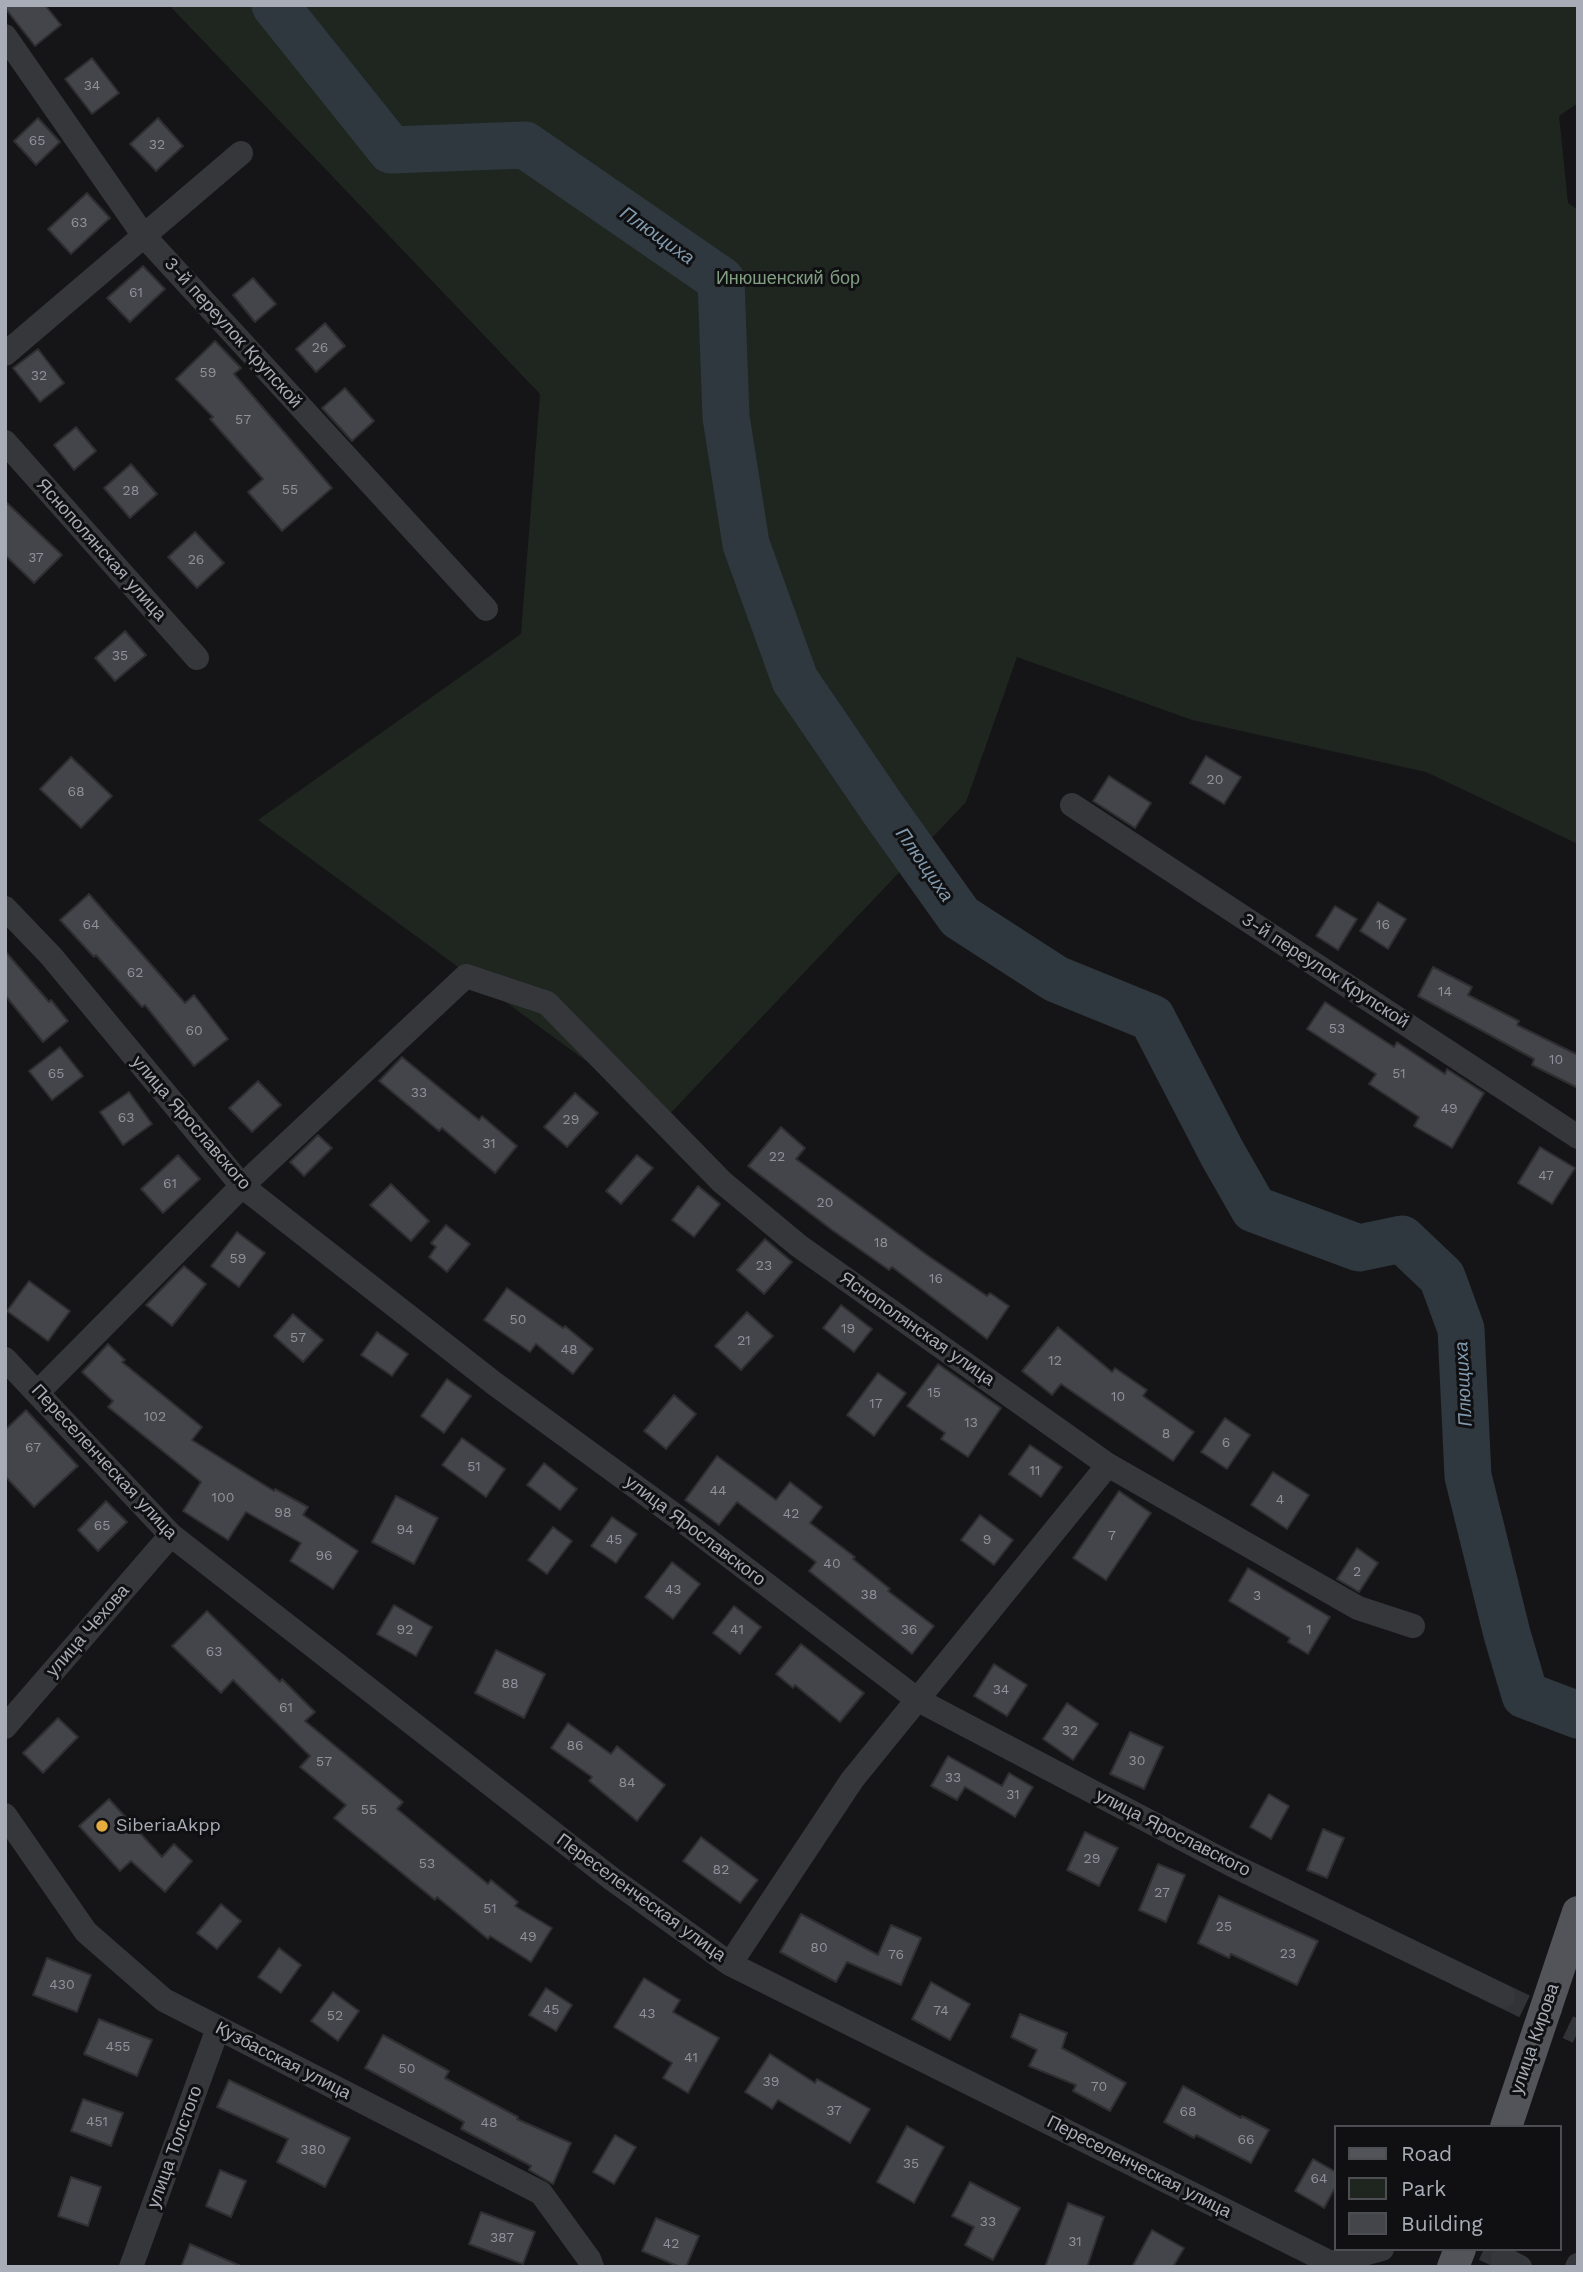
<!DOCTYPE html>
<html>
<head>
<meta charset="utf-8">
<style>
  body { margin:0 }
  #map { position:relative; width:1583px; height:2272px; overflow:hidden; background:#151517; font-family:"Work Sans",sans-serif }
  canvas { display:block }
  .frame { position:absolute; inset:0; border:7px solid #a8acb6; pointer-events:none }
  .legend { position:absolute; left:1334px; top:2125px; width:228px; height:126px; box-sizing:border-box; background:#101012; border:2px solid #4d4e54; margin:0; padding:9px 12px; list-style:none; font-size:21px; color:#a8acb6 }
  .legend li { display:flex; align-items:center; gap:14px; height:35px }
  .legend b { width:35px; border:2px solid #4d4e54 }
</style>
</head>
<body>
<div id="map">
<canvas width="1583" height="2272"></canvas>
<div class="frame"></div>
<ul class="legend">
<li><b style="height:9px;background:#53545a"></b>Road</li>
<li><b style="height:19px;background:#1f2620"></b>Park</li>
<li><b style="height:19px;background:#44454a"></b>Building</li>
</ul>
</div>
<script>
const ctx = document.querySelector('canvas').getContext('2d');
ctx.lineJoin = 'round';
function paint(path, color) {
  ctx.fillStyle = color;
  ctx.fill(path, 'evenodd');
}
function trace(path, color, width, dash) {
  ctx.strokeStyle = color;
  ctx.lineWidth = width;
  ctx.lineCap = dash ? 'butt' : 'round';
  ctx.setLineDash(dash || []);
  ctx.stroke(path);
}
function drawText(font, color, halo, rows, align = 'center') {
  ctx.font = font + ' "Work Sans",sans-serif';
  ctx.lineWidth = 6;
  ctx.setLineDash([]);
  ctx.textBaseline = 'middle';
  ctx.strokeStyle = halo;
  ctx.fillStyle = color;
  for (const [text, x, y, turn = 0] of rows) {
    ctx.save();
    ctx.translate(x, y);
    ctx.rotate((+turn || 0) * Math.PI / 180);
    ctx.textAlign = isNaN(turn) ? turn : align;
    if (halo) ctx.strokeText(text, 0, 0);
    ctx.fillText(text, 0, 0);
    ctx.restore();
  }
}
const green = new Path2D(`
  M 169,5 L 1578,5 L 1578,103 L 1559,116 L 1568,203 L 1578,210 L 1578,844 L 1426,772 L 1192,720 L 1017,657 L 966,802 L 665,1119 L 258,820 L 521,634 L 540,394 Z`);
const river = new Path2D(`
  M 275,5 L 391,150 L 525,145 L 721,280 L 726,417 L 746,544 L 795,680 L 883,809 L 960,917 L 1056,979 L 1152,1018 L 1222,1153 L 1254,1209 L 1359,1248 L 1402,1239 L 1442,1277 L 1461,1329 L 1468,1476 L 1507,1634 L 1525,1695 L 1578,1715`);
const building = new Path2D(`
  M 5,5 L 45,5 L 61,25 L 35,46 L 5,8 Z
  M 92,58 L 119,93 L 92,114 L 65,79 Z
  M 38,118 L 60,142 L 36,165 L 14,141 Z
  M 158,118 L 183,146 L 156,171 L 130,144 Z
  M 87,193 L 110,218 L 71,254 L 48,229 Z
  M 143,266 L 165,289 L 130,322 L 107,298 Z
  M 253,278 L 276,304 L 255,322 L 233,295 Z
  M 325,323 L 345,346 L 316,372 L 296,349 Z
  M 215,341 L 241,368 L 234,374 L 332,488 L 282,531 L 248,492 L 263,479 L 210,419 L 213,417 L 176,379 Z
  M 38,349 L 64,383 L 40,402 L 13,368 Z
  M 345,388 L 374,421 L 352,441 L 322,408 Z
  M 76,427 L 96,451 L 74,470 L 54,445 Z
  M 131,464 L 157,494 L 130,518 L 104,488 Z
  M 5,501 L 62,555 L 34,583 L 5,555 Z
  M 195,532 L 224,563 L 197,588 L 168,557 Z
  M 125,631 L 146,655 L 115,681 L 95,658 Z
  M 1206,756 L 1241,777 L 1224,804 L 1190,783 Z
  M 71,757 L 112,796 L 81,828 L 40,789 Z
  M 1109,776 L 1151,803 L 1135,828 L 1093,801 Z
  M 89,894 L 185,1003 L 194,995 L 228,1039 L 194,1066 L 145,1005 L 142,1007 L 96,955 L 94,957 L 60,920 Z
  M 1378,902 L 1406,919 L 1388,949 L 1360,931 Z
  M 1335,906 L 1357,919 L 1338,950 L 1316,936 Z
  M 5,951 L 49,1002 L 51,1000 L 68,1021 L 43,1042 L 5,995 Z
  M 1433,967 L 1472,987 L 1468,995 L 1519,1021 L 1517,1025 L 1578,1055 L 1578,1088 L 1532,1065 L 1534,1059 L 1418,996 Z
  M 1325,1002 L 1394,1047 L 1397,1042 L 1445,1074 L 1447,1069 L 1484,1093 L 1452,1148 L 1414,1126 L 1419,1117 L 1369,1084 L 1376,1074 L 1307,1029 Z
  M 60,1047 L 83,1076 L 52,1100 L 29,1071 Z
  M 402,1057 L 479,1120 L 482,1116 L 517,1146 L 495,1173 L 442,1128 L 439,1131 L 379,1081 Z
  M 258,1081 L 281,1105 L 252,1132 L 229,1108 Z
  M 129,1092 L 152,1124 L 123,1145 L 100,1112 Z
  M 575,1093 L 598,1113 L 567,1147 L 544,1127 Z
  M 781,1127 L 805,1148 L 796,1159 L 927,1255 L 987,1296 L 990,1293 L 1009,1306 L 987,1339 L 892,1267 L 889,1270 L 832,1230 L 748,1166 Z
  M 318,1135 L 332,1148 L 304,1176 L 290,1162 Z
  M 1540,1147 L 1575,1168 L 1552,1204 L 1518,1183 Z
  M 178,1155 L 200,1179 L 163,1213 L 141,1189 Z
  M 637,1155 L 653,1168 L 621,1204 L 606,1191 Z
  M 391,1184 L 429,1221 L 411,1241 L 370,1205 Z
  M 698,1186 L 720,1204 L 694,1237 L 672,1220 Z
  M 446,1225 L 470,1244 L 447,1272 L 429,1257 L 436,1247 L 431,1243 Z
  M 237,1232 L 265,1253 L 239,1287 L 211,1266 Z
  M 765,1239 L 792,1262 L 764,1294 L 737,1270 Z
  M 184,1266 L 206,1284 L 172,1326 L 146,1305 Z
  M 29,1281 L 70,1311 L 48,1341 L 7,1311 Z
  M 507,1288 L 563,1328 L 565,1326 L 593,1349 L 573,1374 L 536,1344 L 530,1352 L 484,1320 Z
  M 841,1305 L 872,1329 L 854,1352 L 823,1328 Z
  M 747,1312 L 773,1336 L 741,1370 L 715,1346 Z
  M 293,1314 L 323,1340 L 303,1362 L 274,1336 Z
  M 1058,1327 L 1112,1372 L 1115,1368 L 1147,1390 L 1143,1396 L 1194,1432 L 1173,1461 L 1061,1384 L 1052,1395 L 1022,1371 Z
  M 377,1332 L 408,1354 L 392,1376 L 361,1355 Z
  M 108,1344 L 125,1360 L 122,1362 L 202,1427 L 192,1440 L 274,1491 L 275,1489 L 308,1507 L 303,1515 L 358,1551 L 333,1589 L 290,1561 L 301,1543 L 246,1512 L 228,1540 L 183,1511 L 201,1482 L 108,1407 L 113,1401 L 82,1372 Z
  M 938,1364 L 1001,1408 L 968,1457 L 941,1439 L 945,1433 L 907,1406 Z
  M 878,1373 L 906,1393 L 874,1436 L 847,1415 Z
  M 447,1379 L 471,1396 L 444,1433 L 421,1416 Z
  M 674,1395 L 696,1414 L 666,1449 L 644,1431 Z
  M 26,1410 L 78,1466 L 34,1507 L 5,1476 L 5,1430 Z
  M 1225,1418 L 1250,1435 L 1227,1469 L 1201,1452 Z
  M 462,1438 L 505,1469 L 486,1497 L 442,1465 Z
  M 1030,1445 L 1062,1467 L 1041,1497 L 1009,1474 Z
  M 717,1456 L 776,1500 L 790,1482 L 822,1507 L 810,1523 L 855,1557 L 853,1559 L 890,1589 L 888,1591 L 934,1626 L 912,1654 L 809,1571 L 816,1562 L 737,1502 L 719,1525 L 685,1500 Z
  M 544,1463 L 577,1489 L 560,1510 L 527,1485 Z
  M 1273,1472 L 1309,1495 L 1287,1529 L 1251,1505 Z
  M 1119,1491 L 1151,1513 L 1106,1580 L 1073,1558 Z
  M 396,1496 L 438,1518 L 414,1564 L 372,1542 Z
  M 106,1501 L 127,1522 L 98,1551 L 78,1530 Z
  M 980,1515 L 1013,1540 L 994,1565 L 961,1540 Z
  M 612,1517 L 637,1534 L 616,1563 L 591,1546 Z
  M 553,1527 L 572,1541 L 547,1574 L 528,1560 Z
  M 1357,1548 L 1378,1563 L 1359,1592 L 1337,1579 Z
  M 672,1562 L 700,1584 L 673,1619 L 645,1597 Z
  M 1248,1568 L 1330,1617 L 1308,1654 L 1288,1642 L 1290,1638 L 1229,1601 Z
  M 394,1605 L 432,1627 L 416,1656 L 377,1634 Z
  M 734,1606 L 761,1627 L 740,1654 L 713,1633 Z
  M 207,1611 L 280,1682 L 282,1679 L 315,1712 L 305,1721 L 403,1802 L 397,1809 L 488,1884 L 491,1880 L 518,1902 L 515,1906 L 552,1928 L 531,1962 L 490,1936 L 488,1939 L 437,1897 L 435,1900 L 334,1818 L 346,1805 L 300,1767 L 310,1756 L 233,1680 L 221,1693 L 172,1646 Z
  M 801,1644 L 864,1693 L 840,1722 L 795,1685 L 793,1688 L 776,1674 Z
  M 496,1650 L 545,1674 L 524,1718 L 475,1693 Z
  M 994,1664 L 1027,1685 L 1007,1716 L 974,1696 Z
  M 1067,1703 L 1098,1724 L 1073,1760 L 1043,1739 Z
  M 58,1718 L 78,1737 L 43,1773 L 23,1753 Z
  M 568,1723 L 611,1754 L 617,1746 L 665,1785 L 637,1821 L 589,1781 L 592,1777 L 551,1748 Z
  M 1130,1732 L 1163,1747 L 1144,1789 L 1110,1774 Z
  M 948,1756 L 1002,1786 L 1009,1773 L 1033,1787 L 1015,1817 L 965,1787 L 957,1800 L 931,1786 Z
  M 1269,1794 L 1289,1806 L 1271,1839 L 1250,1827 Z
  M 109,1799 L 162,1857 L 174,1844 L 192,1861 L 165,1892 L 131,1861 L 120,1871 L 79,1826 Z
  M 1323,1829 L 1344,1838 L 1327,1878 L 1307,1870 Z
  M 1085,1832 L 1118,1848 L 1099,1886 L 1067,1870 Z
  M 701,1837 L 758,1880 L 740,1903 L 683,1861 Z
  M 1158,1864 L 1185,1875 L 1166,1922 L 1139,1910 Z
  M 1219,1896 L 1318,1941 L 1297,1985 L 1231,1954 L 1229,1958 L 1198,1943 Z
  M 221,1904 L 241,1921 L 217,1949 L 197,1933 Z
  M 801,1914 L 878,1955 L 891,1925 L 921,1938 L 901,1985 L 847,1962 L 836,1982 L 780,1952 Z
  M 279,1948 L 301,1965 L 281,1993 L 258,1977 Z
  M 47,1958 L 91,1975 L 77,2012 L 33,1995 Z
  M 644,1978 L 680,2000 L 673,2012 L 719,2038 L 688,2093 L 663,2078 L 672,2063 L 614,2027 Z
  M 931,1982 L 970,2004 L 950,2040 L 912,2019 Z
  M 546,1988 L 572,2005 L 556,2031 L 529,2015 Z
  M 333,1992 L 359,2011 L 338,2041 L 311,2021 Z
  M 1020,2014 L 1067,2033 L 1062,2048 L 1126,2083 L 1110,2111 L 1073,2091 L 1076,2085 L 1029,2066 L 1037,2050 L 1011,2037 Z
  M 99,2019 L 152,2040 L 137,2076 L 84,2054 Z
  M 383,2035 L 449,2071 L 445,2078 L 518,2117 L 517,2119 L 571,2143 L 553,2184 L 529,2170 L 531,2166 L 461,2129 L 464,2122 L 365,2068 Z
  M 770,2054 L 815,2083 L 817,2079 L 870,2109 L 850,2143 L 778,2100 L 772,2109 L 745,2092 Z
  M 229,2080 L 350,2138 L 325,2187 L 277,2162 L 288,2139 L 217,2107 Z
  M 1183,2086 L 1241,2118 L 1242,2116 L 1269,2130 L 1251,2163 L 1196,2135 L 1194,2138 L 1164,2122 Z
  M 83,2099 L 123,2113 L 111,2146 L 71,2131 Z
  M 907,2126 L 944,2147 L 914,2203 L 877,2182 Z
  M 615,2135 L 636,2147 L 614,2184 L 593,2172 Z
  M 1313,2159 L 1336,2172 L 1336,2186 L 1324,2208 L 1295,2191 Z
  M 220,2170 L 246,2181 L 231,2217 L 206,2206 Z
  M 71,2177 L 101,2187 L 88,2226 L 58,2216 Z
  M 970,2182 L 1020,2208 L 993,2260 L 965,2245 L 974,2227 L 952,2216 Z
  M 1068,2203 L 1104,2217 L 1087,2267 L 1045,2267 Z
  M 481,2212 L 535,2232 L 523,2264 L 469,2244 Z
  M 656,2218 L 699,2236 L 686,2267 L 680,2267 L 642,2251 Z
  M 1152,2230 L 1184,2248 L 1173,2267 L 1132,2267 Z
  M 190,2244 L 243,2267 L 181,2267 Z`);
const minorTunnel = new Path2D(`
  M 1503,1996 L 1578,2032
  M 1484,2249 L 1503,2258`);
const minor = new Path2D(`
  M 5,36 L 144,236 L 486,609
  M 5,354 L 241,153
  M 5,442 L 197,658
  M 1072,805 L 1578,1137
  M 5,908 L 51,956 L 242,1186 L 495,1384 L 695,1530 L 918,1700 L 1232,1865 L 1503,1996
  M 5,1359 L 171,1535 L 612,1879 L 730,1964 L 1331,2263 L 1382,2249
  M 38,1392 L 242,1186 L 466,976 L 547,1003 L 722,1182 L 799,1246 L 1108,1465 L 1358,1608 L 1413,1626
  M 5,1727 L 171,1535
  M 5,1815 L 86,1932 L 164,2000 L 541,2193 L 589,2259 L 592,2267
  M 730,1964 L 852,1780 L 1108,1465
  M 1503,2258 L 1520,2267
  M 131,2267 L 218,2028
  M 1577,2267 L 1578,2265`);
const major = new Path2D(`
  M 1453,2267 L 1460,2249`);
const majorBridge = new Path2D(`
  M 1506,2127 L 1578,1912`);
const markers = [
  [102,1826,7,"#e3ab40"]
];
const numberNames = [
  ["34",92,86],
  ["65",37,141],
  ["32",157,145],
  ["63",79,223],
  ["61",136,293],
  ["26",320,348],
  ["59",208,373],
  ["32",39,376],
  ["57",243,420],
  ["55",290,490],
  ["28",131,491],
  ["37",36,558],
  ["26",196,560],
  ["35",120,656],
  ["20",1215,780],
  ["68",76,792],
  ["64",91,925],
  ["16",1383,925],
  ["62",135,973],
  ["14",1445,992],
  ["53",1337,1029],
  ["60",194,1031],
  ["10",1556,1060],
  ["65",56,1074],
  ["51",1399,1074],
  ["33",419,1093],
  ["49",1449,1109],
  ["63",126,1118],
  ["29",571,1120],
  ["31",489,1144],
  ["22",777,1157],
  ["47",1546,1176],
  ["61",170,1184],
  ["20",825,1203],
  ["18",881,1243],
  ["59",238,1259],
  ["23",764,1266],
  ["16",936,1279],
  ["50",518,1320],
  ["19",848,1329],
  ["57",298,1338],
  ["21",744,1341],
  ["48",569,1350],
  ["12",1055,1361],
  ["15",934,1393],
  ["10",1118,1397],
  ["17",876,1404],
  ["102",155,1417],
  ["13",971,1423],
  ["8",1166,1434],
  ["6",1226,1443],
  ["67",33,1448],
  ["51",474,1467],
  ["11",1035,1471],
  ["44",718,1491],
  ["100",223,1498],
  ["4",1280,1500],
  ["98",283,1513],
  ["42",791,1514],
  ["65",102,1526],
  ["94",405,1530],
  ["7",1112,1536],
  ["45",614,1540],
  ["9",987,1540],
  ["96",324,1556],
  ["40",832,1564],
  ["2",1357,1572],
  ["43",673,1590],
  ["38",869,1595],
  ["3",1257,1596],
  ["92",405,1630],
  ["41",737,1630],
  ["36",909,1630],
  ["1",1309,1630],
  ["63",214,1652],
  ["88",510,1684],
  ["34",1001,1690],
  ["61",286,1708],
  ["32",1070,1731],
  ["86",575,1746],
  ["30",1137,1761],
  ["57",324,1762],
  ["33",953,1778],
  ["84",627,1783],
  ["31",1013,1795],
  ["55",369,1810],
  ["29",1092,1859],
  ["53",427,1864],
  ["82",721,1870],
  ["27",1162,1893],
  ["51",490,1909],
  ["25",1224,1927],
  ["49",528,1937],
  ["80",819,1948],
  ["23",1288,1954],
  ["76",896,1955],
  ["430",62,1985],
  ["45",551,2010],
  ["74",941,2011],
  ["43",647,2014],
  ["52",335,2016],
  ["455",118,2047],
  ["41",691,2058],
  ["50",407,2069],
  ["39",771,2082],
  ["70",1099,2087],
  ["37",834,2111],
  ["68",1188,2112],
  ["451",97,2122],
  ["48",489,2123],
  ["66",1246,2140],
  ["380",313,2150],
  ["35",911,2164],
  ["64",1319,2179],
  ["33",988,2222],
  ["387",502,2238],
  ["31",1075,2242],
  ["42",671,2244]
];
const parkNames = [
  ["Инюшенский бор",788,279]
];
const streetNames = [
  ["3-й переулок Крупской",233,333,48],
  ["Яснополянская улица",101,550,48],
  ["3-й переулок Крупской",1325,971,33],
  ["улица Ярославского",191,1123,49],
  ["Яснополянская улица",917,1329,35],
  ["Переселенческая улица",104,1462,47],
  ["улица Ярославского",695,1531,37],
  ["улица Чехова",88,1631,-49],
  ["улица Ярославского",1173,1833,27],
  ["Переселенческая улица",641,1898,36],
  ["улица Кирова",1535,2039,-71],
  ["Кузбасская улица",283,2061,27],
  ["улица Толстого",175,2147,-70],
  ["Переселенческая улица",1139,2167,27]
];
const poiNames = [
  ["SiberiaAkpp",116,1826]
];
const waterNames = [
  ["Плющиха",657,236,35],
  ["Плющиха",924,865,55],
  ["Плющиха",1464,1384,-93]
];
paint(green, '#1f2620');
trace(river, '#2f383e', 47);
paint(building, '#44454a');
trace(building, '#2f2f32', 2);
trace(minorTunnel, '#323337', 24, [24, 12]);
trace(minor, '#36373b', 24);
trace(major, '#53545a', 32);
trace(majorBridge, '#53545a', 32);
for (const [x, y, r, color] of markers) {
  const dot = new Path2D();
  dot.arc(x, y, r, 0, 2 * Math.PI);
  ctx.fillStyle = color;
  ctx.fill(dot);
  trace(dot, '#101012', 2.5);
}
drawText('14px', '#8f929b', null, numberNames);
drawText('18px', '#809f82', '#101012', parkNames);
drawText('18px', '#a8acb6', '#101012', streetNames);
drawText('18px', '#a8acb6', '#101012', poiNames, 'left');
drawText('italic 19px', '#819aae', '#101012', waterNames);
</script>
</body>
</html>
